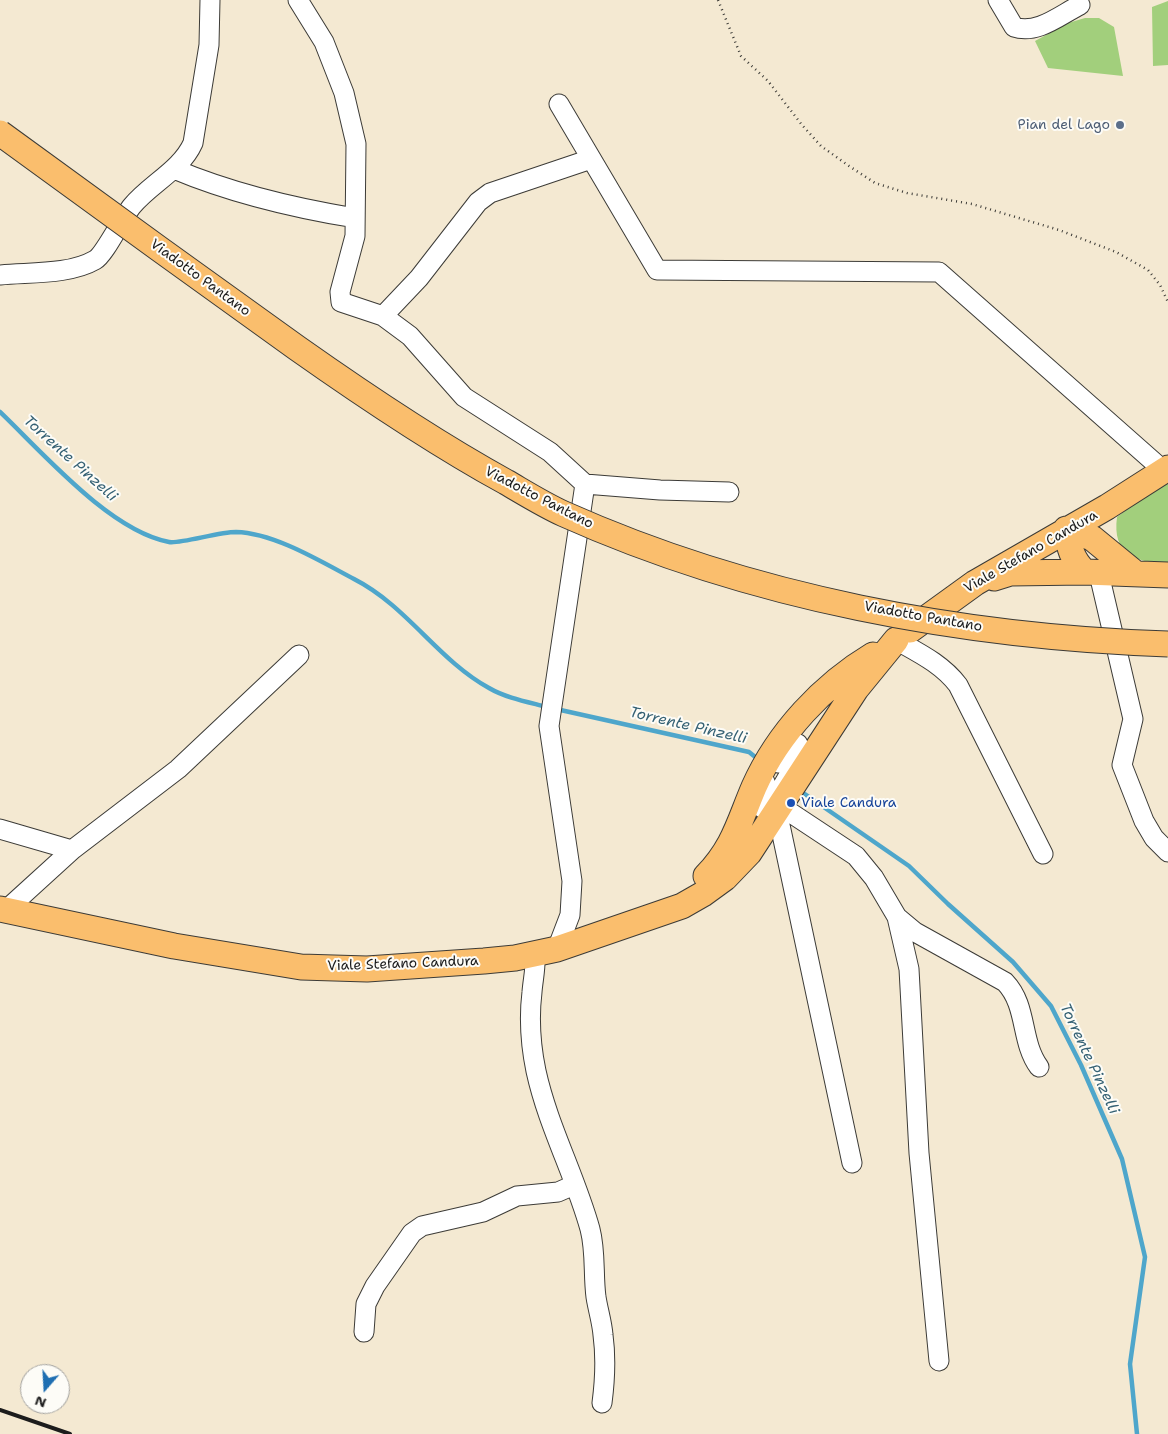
<!DOCTYPE html>
<html>
<head>
<meta charset="utf-8">
<style>
  body { margin:0 }
  #map { position:relative; width:1168px; height:1434px; overflow:hidden; background:#f4e9d2; font-family:"Shantell Sans",sans-serif }
  canvas { display:block }
  .north { position:absolute; left:20px; top:1364px; width:50px; height:50px; box-sizing:border-box; background:#fdfcf7; border:1px solid #a3a29f; border-radius:50%; rotate:199deg; font-size:14px; font-weight:700; line-height:20px; text-align:center; color:#1c1c1c }
  .north::after { content:''; display:block; margin:auto; width:18px; height:22px; background:#1f6fb2; clip-path:polygon(50% 0,100% 100%,50% 72%,0 100%) }
</style>
</head>
<body>
<div id="map">
<canvas width="1168" height="1434"></canvas>
<div class="north">N</div>
</div>
<script>
const ctx = document.querySelector('canvas').getContext('2d');
ctx.lineJoin = 'round';
function paint(path, color) {
  ctx.fillStyle = color;
  ctx.fill(path, 'evenodd');
}
function trace(path, color, width, dash) {
  ctx.strokeStyle = color;
  ctx.lineWidth = width;
  ctx.lineCap = dash ? 'butt' : 'round';
  ctx.setLineDash(dash || []);
  ctx.stroke(path);
}
function drawText(font, color, halo, rows, align = 'center') {
  ctx.font = font + ' "Shantell Sans",sans-serif';
  ctx.lineWidth = 4;
  ctx.setLineDash([]);
  ctx.textBaseline = 'middle';
  ctx.strokeStyle = halo;
  ctx.fillStyle = color;
  for (const [text, x, y, turn = 0] of rows) {
    ctx.save();
    ctx.translate(x, y);
    ctx.rotate((+turn || 0) * Math.PI / 180);
    ctx.textAlign = isNaN(turn) ? turn : align;
    if (halo) ctx.strokeText(text, 0, 0);
    ctx.fillText(text, 0, 0);
    ctx.restore();
  }
}
const green = new Path2D(`
  M 1168,1 L 1168,65 L 1153,66 L 1152,7 Z
  M 1085,18 L 1099,18 L 1114,27 L 1123,76 L 1048,68 L 1035,41 L 1068,23 Z
  M 1168,478 L 1168,564 C 1135,562 1112,555 1117,517 Z`);
const stream = new Path2D(`
  M 0,412 C 43,453 110,531 169,542 C 181,544 218,532 236,532 C 274,533 320,561 354,579 C 407,606 438,660 489,688 C 506,698 528,702 547,707
  M 556,709 L 749,752 L 759,760
  M 799,790 L 909,866 L 948,904 L 1013,962 L 1051,1006 L 1081,1065 L 1122,1159 L 1145,1257 L 1130,1364 L 1137,1434`);
const path = new Path2D(`
  M 718,0 L 741,56 L 768,81 L 802,125 L 821,146 L 849,166 L 875,183 L 907,193 L 972,204 L 1059,230 L 1116,252 L 1148,270 L 1160,285 L 1168,302`);
const minor = new Path2D(`
  M 298,0 L 324,42 L 344,93 L 356,144 L 355,236 L 340,292 L 341,302 L 383,316
  M 998,0 L 1014,27 C 1037,35 1060,15 1080,5
  M 559,104 L 657,270 L 939,272 L 1164,471
  M 174,169 C 231,193 294,208 355,218
  M 0,275 C 29,272 69,275 95,260 C 105,254 122,218 132,206 C 150,184 181,170 193,143 L 209,45 L 210,0
  M 585,484 L 660,490 L 729,492
  M 1099,574 L 1133,719 L 1122,765 L 1144,821 L 1154,838 L 1168,852
  M 896,640 C 919,653 942,664 958,685 L 1043,854
  M 765,782 L 758,805 L 764,809 L 770,807 L 802,753 L 798,744 L 790,744 L 778,763
  M 0,829 L 72,850
  M 5,911 L 72,850 L 178,769 L 299,655
  M 897,917 L 915,932 L 1005,982 C 1028,1006 1020,1041 1039,1067
  M 557,949 L 570,915 L 572,881 L 549,726 L 585,484 L 550,452 L 464,397 L 410,336 L 383,316 L 419,278 L 478,202 L 490,193 L 591,159
  M 535,954 C 536,968 533,979 532,992 C 529,1017 531,1047 536,1071 C 548,1126 575,1175 590,1229 C 596,1252 593,1274 596,1297 C 598,1310 602,1322 603,1335 C 606,1357 605,1380 602,1403
  M 852,1163 L 777,811 L 791,813 L 856,856 L 874,878 L 897,917 L 909,969 L 919,1153 L 939,1361
  M 364,1332 L 366,1304 L 375,1286 L 412,1233 L 422,1226 L 483,1212 L 517,1196 L 558,1192 L 574,1185`);
const major = new Path2D(`
  M 1085,572 C 1072,560 1069,547 1066,529 L 1092,538 L 1136,574
  M 994,578 L 1010,573 L 1085,572 L 1168,575
  M 910,630 L 975,583 L 1107,507 L 1168,468
  M 706,876 C 734,847 739,822 754,787 C 778,733 823,685 873,655
  M 0,909 L 174,946 L 301,967 L 367,969 L 484,961 L 515,958 L 557,949 L 682,906 L 703,894 L 725,878 L 749,853 L 856,689 L 896,640`);
const rail = new Path2D(`
  M 0,1410 L 70,1434`);
const majorBridge = new Path2D(`
  M 0,133 C 98,205 198,277 297,348 C 365,396 433,442 506,482 C 525,493 544,505 564,514 C 752,598 963,637 1168,644`);
const markers = [
  [1120,125,5,"#5c6f8a"],
  [791,803,5,"#1a4fb4"]
];
const serviceNames = [
  ["Pian del Lago",1110,125]
];
const streetNames = [
  ["Viadotto Pantano",200,278,36],
  ["Viadotto Pantano",539,498,27],
  ["Viale Stefano Candura",1031,552,-30],
  ["Viadotto Pantano",923,617,10],
  ["Viale Stefano Candura",403,964,-2]
];
const transitNames = [
  ["Viale Candura",801,803]
];
const waterNames = [
  ["Torrente Pinzelli",70,459,42],
  ["Torrente Pinzelli",688,726,13],
  ["Torrente Pinzelli",1089,1059,65]
];
paint(green, '#a2cf7c');
trace(stream, '#4ea6cb', 4.5);
trace(minor, '#3c3b37', 21);
trace(major, '#3c3b37', 27);
trace(path, '#3c3b37', 2.5, [1, 4]);
trace(minor, '#fff', 19);
trace(major, '#fabe6d', 25);
trace(rail, '#1c1c1c', 4);
trace(majorBridge, '#3c3b37', 27, []);
trace(majorBridge, '#fabe6d', 25);
for (const [x, y, r, color] of markers) {
  const dot = new Path2D();
  dot.arc(x, y, r, 0, 2 * Math.PI);
  ctx.fillStyle = color;
  ctx.fill(dot);
  trace(dot, '#fdfcf7', 2);
}
drawText('14px', '#4e5e75', '#fdfcf7', serviceNames, 'right');
drawText('14px', '#1c1c1c', '#fdfcf7', streetNames);
drawText('14px', '#164399', '#fdfcf7', transitNames, 'left');
drawText('italic 15px', '#356174', '#fdfcf7', waterNames);
</script>
</body>
</html>
